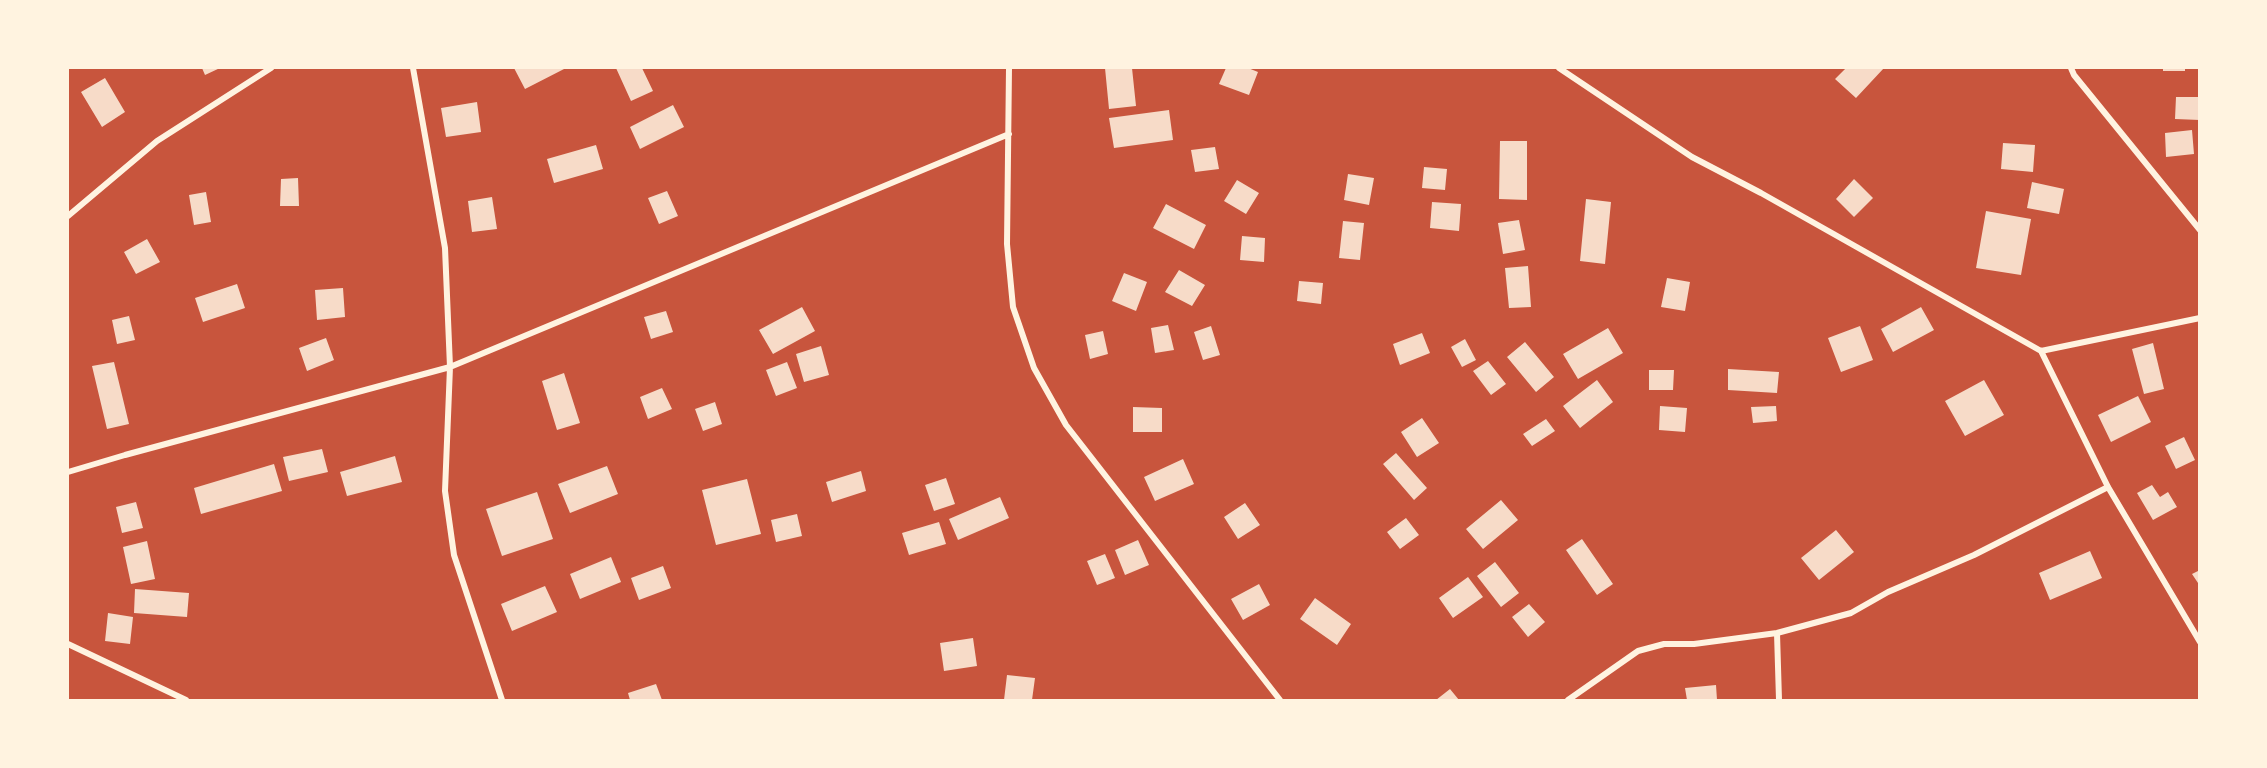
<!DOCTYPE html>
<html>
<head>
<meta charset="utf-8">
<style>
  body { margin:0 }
  #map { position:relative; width:2267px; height:768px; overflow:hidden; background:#c8553d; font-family:"Space Grotesk",sans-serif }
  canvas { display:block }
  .frame { position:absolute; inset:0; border:69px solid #fff3e0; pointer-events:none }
</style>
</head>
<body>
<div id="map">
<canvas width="2267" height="768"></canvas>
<div class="frame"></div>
</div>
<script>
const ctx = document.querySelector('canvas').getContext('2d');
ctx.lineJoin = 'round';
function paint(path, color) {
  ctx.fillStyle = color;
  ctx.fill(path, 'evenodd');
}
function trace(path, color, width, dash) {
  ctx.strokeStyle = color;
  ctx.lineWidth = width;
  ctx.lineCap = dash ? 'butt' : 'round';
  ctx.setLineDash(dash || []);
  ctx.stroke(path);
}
const building = new Path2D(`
  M 202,68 L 220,68 L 205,75 Z
  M 514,68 L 566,68 L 525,89 Z
  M 616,68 L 642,68 L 653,91 L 631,101 Z
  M 1105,68 L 1132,68 L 1136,106 L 1109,109 Z
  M 1226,68 L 1248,68 L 1258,72 L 1249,95 L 1219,84 Z
  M 1846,68 L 1884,68 L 1856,98 L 1835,79 Z
  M 2163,68 L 2185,68 L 2185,71 L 2163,71 Z
  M 105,78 L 125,112 L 102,127 L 81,92 Z
  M 2176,97 L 2200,97 L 2200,120 L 2175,119 Z
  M 477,102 L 481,132 L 446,137 L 441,108 Z
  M 673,105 L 684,127 L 640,149 L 630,127 Z
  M 1169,110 L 1173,140 L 1114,148 L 1109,118 Z
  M 2192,130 L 2194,154 L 2166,157 L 2165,133 Z
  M 1500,141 L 1527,141 L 1527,200 L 1499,199 Z
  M 2003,143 L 2035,145 L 2033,172 L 2001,169 Z
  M 596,145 L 603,169 L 554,183 L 547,159 Z
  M 1215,147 L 1219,169 L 1195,172 L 1191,150 Z
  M 1424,167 L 1447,169 L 1445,190 L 1422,188 Z
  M 1348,174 L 1374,178 L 1369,205 L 1344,200 Z
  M 298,178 L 299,206 L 280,206 L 281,179 Z
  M 1854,179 L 1873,198 L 1854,217 L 1836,199 Z
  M 1237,180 L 1259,193 L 1246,214 L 1224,201 Z
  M 2032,182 L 2064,189 L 2059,214 L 2027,208 Z
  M 667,191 L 678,216 L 659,224 L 648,198 Z
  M 206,192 L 211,222 L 194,225 L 189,195 Z
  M 492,197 L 497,229 L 472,232 L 468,201 Z
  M 1586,199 L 1611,202 L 1605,264 L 1580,261 Z
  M 1432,202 L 1461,204 L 1459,231 L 1430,228 Z
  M 1166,204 L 1206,225 L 1194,249 L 1153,228 Z
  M 1986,211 L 2031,219 L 2021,275 L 1976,268 Z
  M 1519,220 L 1525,250 L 1503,254 L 1498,223 Z
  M 1343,221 L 1364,223 L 1360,260 L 1339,258 Z
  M 1242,236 L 1265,238 L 1264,262 L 1240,260 Z
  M 147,239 L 160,262 L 136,274 L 124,252 Z
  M 1528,266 L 1531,307 L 1509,308 L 1505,268 Z
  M 1179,270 L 1205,285 L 1192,306 L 1165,292 Z
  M 1124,273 L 1147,282 L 1136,311 L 1112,301 Z
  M 1667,278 L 1690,282 L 1685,311 L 1661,307 Z
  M 1299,281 L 1323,283 L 1321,304 L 1297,301 Z
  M 237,284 L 245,308 L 203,322 L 195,298 Z
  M 343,288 L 345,317 L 317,320 L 315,290 Z
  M 802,307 L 815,331 L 773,354 L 759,330 Z
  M 1921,307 L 1934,330 L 1893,352 L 1881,329 Z
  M 666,311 L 673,332 L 651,339 L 644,317 Z
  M 129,316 L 135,340 L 117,344 L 112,320 Z
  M 1168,325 L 1174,350 L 1155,353 L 1151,328 Z
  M 1211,326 L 1220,355 L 1203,360 L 1194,332 Z
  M 1860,326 L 1873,360 L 1841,372 L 1828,338 Z
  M 1608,328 L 1623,353 L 1578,379 L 1563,354 Z
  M 1103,331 L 1108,354 L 1090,359 L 1085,335 Z
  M 1422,333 L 1430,353 L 1400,365 L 1393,344 Z
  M 326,338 L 334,360 L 307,371 L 299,348 Z
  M 1465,339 L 1476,360 L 1462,367 L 1451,347 Z
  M 1525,342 L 1554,377 L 1536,392 L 1507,357 Z
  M 2153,343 L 2164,389 L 2144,394 L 2132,349 Z
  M 821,346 L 829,375 L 804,382 L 796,354 Z
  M 1488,361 L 1506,384 L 1491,395 L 1473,371 Z
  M 114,362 L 129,424 L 107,429 L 92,366 Z
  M 787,362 L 797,388 L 776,396 L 766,370 Z
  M 1728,369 L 1779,372 L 1777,393 L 1728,390 Z
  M 1649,370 L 1674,370 L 1673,390 L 1649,390 Z
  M 564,373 L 580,423 L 557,430 L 542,381 Z
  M 1597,380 L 1613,402 L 1580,428 L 1563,406 Z
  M 1984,380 L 2004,415 L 1965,436 L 1945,401 Z
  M 662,388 L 672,409 L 648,419 L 640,397 Z
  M 2138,396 L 2151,422 L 2111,442 L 2098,415 Z
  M 715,402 L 722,424 L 703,431 L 695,409 Z
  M 1660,406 L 1687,408 L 1685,432 L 1659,430 Z
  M 1776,406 L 1777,421 L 1753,423 L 1751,407 Z
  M 1133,407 L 1162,408 L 1162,432 L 1133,432 Z
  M 1422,418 L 1439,443 L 1417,457 L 1401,432 Z
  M 1546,419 L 1555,431 L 1532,446 L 1523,434 Z
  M 2184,437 L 2195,460 L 2176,469 L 2165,446 Z
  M 322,449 L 328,472 L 289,481 L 283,457 Z
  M 1396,453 L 1427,488 L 1414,500 L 1383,464 Z
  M 395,456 L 402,482 L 347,496 L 340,472 Z
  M 1183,459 L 1194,484 L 1155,501 L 1144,477 Z
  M 274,464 L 282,491 L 201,514 L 194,488 Z
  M 607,466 L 618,494 L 570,513 L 558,484 Z
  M 861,471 L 866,491 L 832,502 L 826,482 Z
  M 946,478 L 955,504 L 934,511 L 925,485 Z
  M 747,479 L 761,534 L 716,545 L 702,490 Z
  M 2152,485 L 2160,497 L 2168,492 L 2177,507 L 2153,520 L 2137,493 Z
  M 537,492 L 553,539 L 502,556 L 486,509 Z
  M 1000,497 L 1009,518 L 958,540 L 949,519 Z
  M 1501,500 L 1518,520 L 1483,549 L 1466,529 Z
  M 136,502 L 143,528 L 122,533 L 116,507 Z
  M 1245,503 L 1260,525 L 1238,539 L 1224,517 Z
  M 797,514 L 802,536 L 776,542 L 771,520 Z
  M 1406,518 L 1419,535 L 1400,549 L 1387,532 Z
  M 939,522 L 946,544 L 909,555 L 902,533 Z
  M 1836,530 L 1854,552 L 1819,580 L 1801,558 Z
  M 1582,539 L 1613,584 L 1597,595 L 1566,550 Z
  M 1138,540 L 1149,565 L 1125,575 L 1115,550 Z
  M 147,541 L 155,579 L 131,584 L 123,547 Z
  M 2090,551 L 2102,578 L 2050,600 L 2039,573 Z
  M 1105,554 L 1115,578 L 1097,585 L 1087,561 Z
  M 611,557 L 621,582 L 580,599 L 570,574 Z
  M 1495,562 L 1519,593 L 1501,607 L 1477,576 Z
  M 663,566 L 671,588 L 639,600 L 631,578 Z
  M 2200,570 L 2200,586 L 2192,574 Z
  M 1468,577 L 1483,597 L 1453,618 L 1439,598 Z
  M 1259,584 L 1270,605 L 1243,620 L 1231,599 Z
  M 545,586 L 557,612 L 512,631 L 501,604 Z
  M 135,589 L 189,593 L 187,617 L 134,613 Z
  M 1315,598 L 1351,624 L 1337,645 L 1300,619 Z
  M 1529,604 L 1545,622 L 1528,637 L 1512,617 Z
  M 108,613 L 133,617 L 130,644 L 105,641 Z
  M 973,638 L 977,666 L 944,671 L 940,643 Z
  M 1007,675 L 1035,678 L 1032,700 L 1004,700 Z
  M 656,684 L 662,700 L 630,700 L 628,693 Z
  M 1716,685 L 1717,700 L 1687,700 L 1685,688 Z
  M 1450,689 L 1459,700 L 1436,700 Z`);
const minor = new Path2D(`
  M 413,68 L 445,248 L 450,367 L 445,491 L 454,555 L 502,700
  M 1009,68 L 1007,244 L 1013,307 L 1034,368 L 1066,425 L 1280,700
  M 1559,68 L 1692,157 L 1761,193 L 2041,351 L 2200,318
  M 2071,68 L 2074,75 L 2200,230
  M 68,216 L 157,141 L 271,68
  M 2041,351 L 2108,487 L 2200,642
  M 68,472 L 125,455 L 450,367 L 1009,134
  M 1777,633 L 1779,700
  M 68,644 L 186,700
  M 1568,700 L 1638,651 L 1664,644 L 1694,644 L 1777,633 L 1851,613 L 1888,592 L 1974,555 L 2108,487`);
paint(building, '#f7dbc8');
trace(minor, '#fff3e0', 6);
</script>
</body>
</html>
